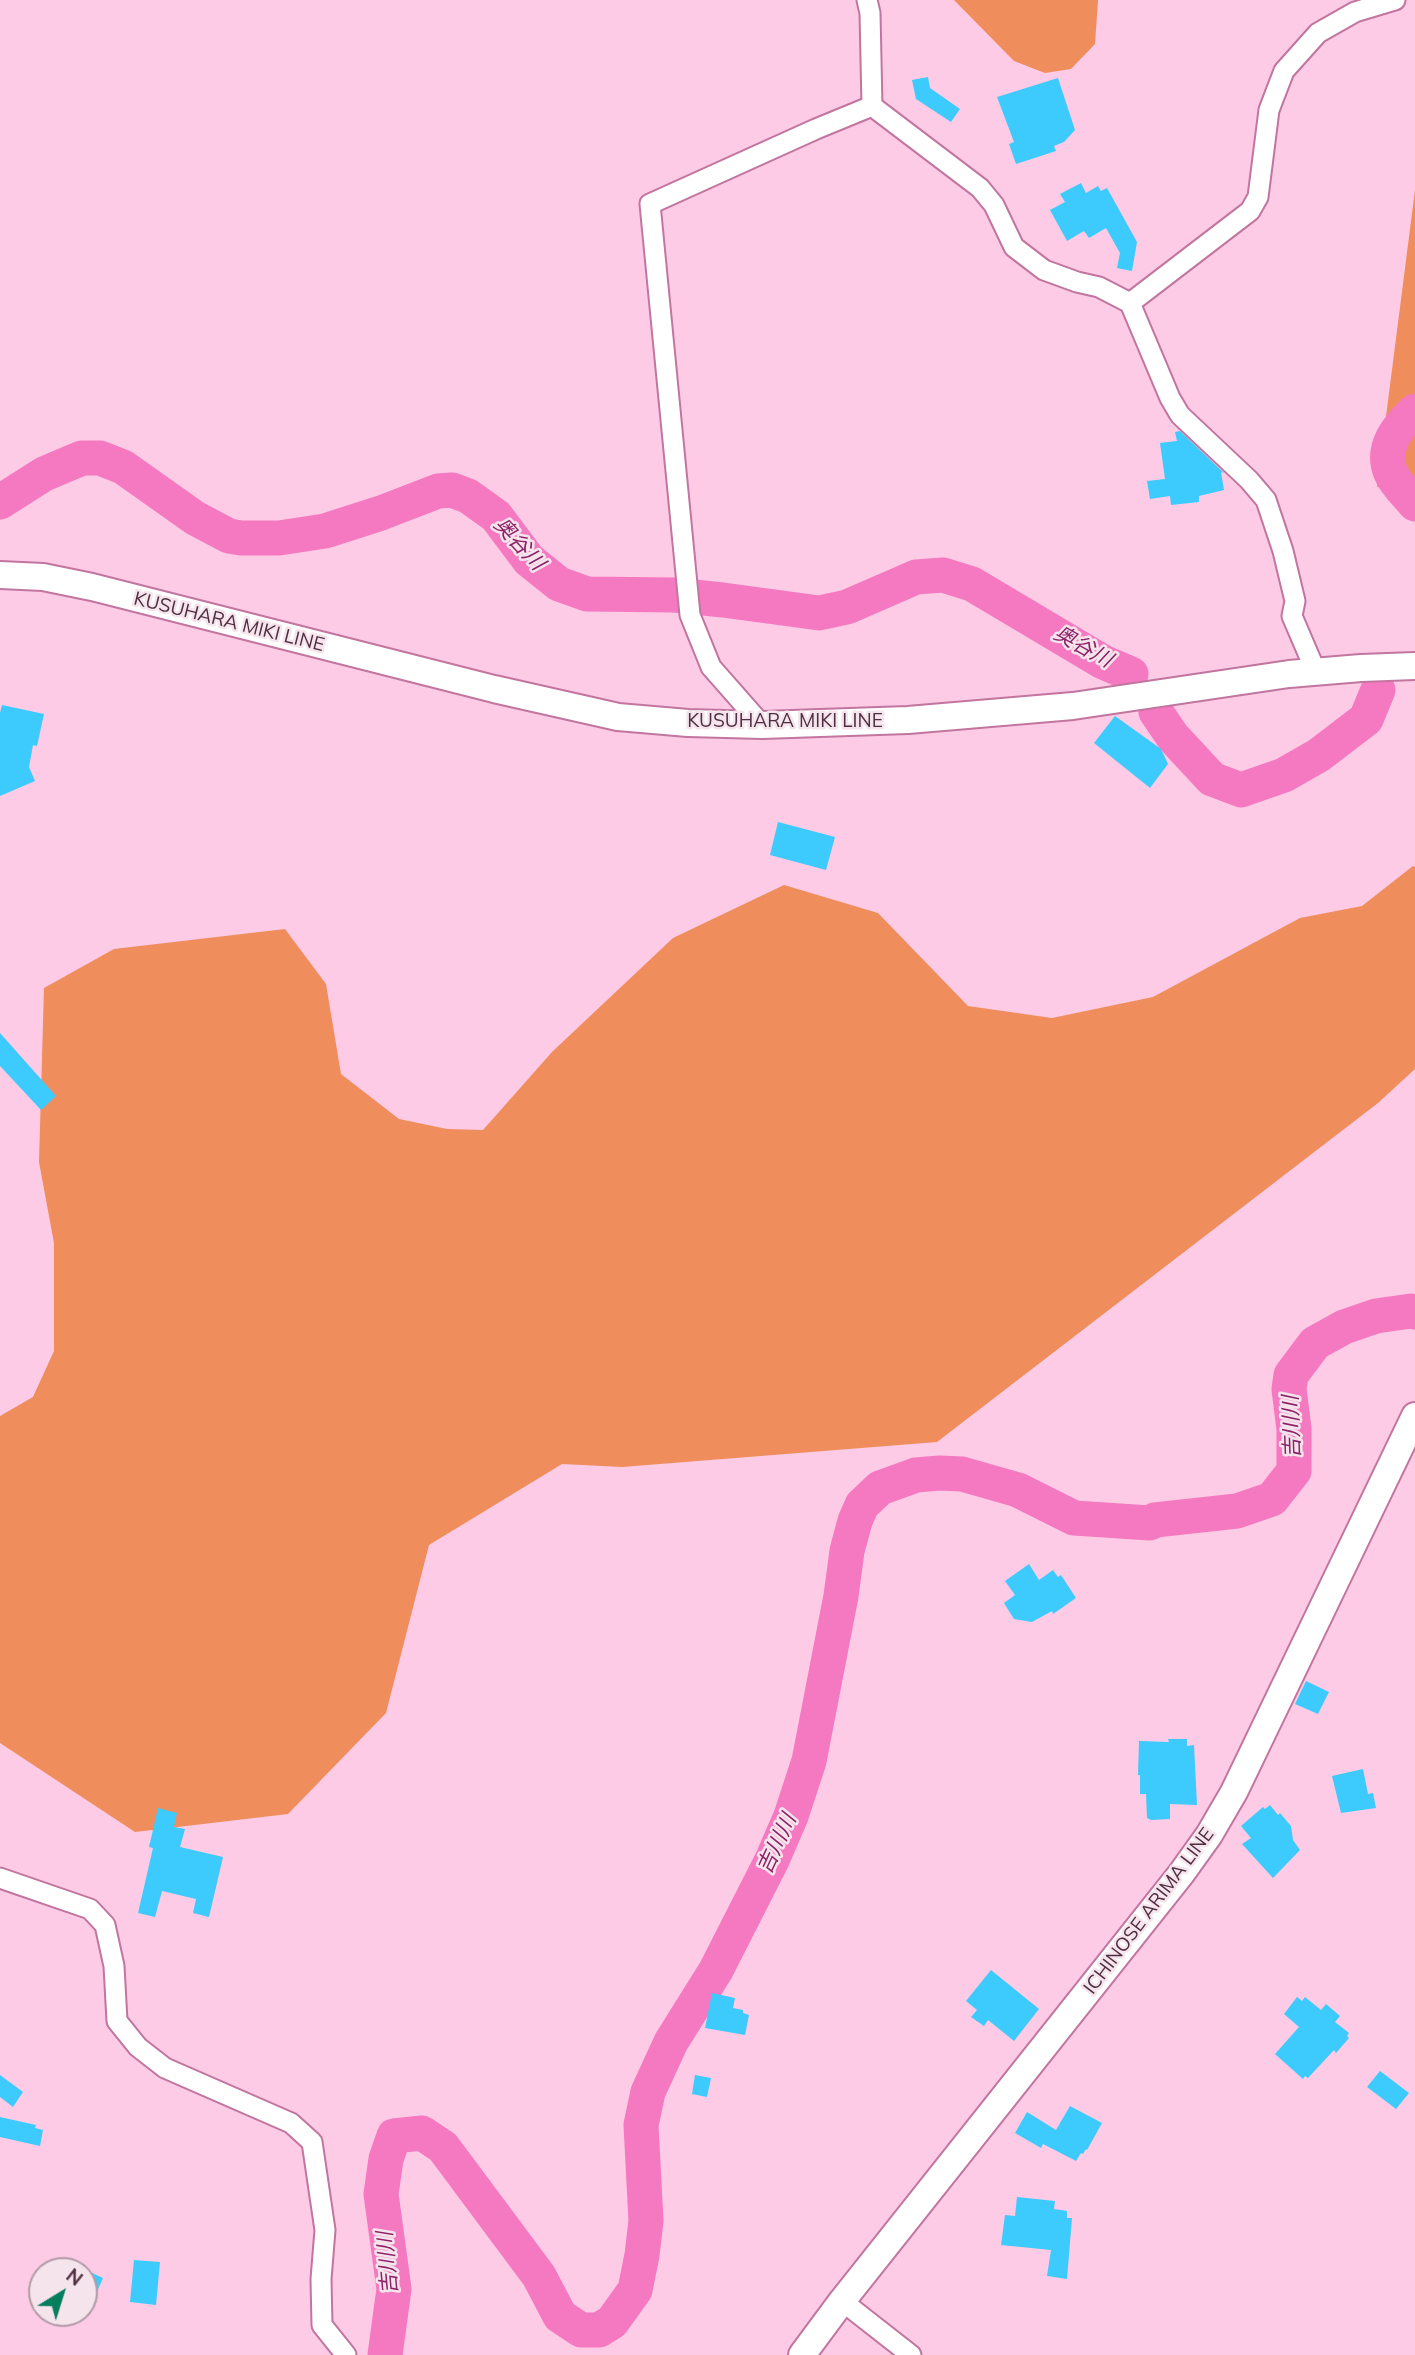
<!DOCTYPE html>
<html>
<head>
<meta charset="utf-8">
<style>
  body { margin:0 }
  #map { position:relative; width:1415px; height:2355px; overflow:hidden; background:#fdcbe5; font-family:Mulish,sans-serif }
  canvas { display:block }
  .north { position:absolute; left:28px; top:2257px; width:70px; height:70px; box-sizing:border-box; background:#f5e4ec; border:2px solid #b29ba7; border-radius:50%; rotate:38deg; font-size:19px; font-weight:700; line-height:28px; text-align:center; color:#4e2e40 }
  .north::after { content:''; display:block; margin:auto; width:24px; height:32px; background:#047e5d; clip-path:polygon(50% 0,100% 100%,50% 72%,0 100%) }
</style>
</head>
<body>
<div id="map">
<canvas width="1415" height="2355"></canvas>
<div class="north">N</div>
</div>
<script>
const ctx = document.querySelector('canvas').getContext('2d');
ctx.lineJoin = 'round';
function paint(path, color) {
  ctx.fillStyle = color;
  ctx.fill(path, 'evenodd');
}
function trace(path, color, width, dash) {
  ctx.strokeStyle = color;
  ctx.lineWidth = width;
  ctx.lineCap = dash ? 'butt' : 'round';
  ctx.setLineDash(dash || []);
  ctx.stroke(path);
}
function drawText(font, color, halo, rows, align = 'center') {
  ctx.font = font + ' Mulish,"Noto Sans JP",sans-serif';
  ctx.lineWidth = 5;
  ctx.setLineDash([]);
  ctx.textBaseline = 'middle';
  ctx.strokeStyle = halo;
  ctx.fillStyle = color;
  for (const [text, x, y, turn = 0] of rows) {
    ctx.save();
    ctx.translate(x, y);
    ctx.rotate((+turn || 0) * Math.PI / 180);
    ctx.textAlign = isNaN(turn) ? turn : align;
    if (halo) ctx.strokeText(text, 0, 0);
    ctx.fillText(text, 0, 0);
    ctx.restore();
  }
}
const green = new Path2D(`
  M 954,0 L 1098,0 L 1095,44 L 1071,69 L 1045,73 L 1014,61 Z
  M 1415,190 L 1415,490 L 1377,487 Z
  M 1413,866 L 1415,867 L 1415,1069 L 1378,1103 L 937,1442 L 622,1467 L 562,1464 L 429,1545 L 386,1713 L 288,1814 L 135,1832 L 0,1743 L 0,1416 L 33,1397 L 54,1351 L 54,1243 L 39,1162 L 44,988 L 114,949 L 285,929 L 326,984 L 341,1074 L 399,1119 L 447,1129 L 483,1130 L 552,1052 L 673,938 L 784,885 L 878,913 L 968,1006 L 1052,1018 L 1153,997 L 1300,918 L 1362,906 Z`);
const river = new Path2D(`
  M 1415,411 C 1398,426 1380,449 1391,473 C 1396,485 1407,494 1415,504
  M 0,502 L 44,474 L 82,458 L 100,458 L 123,467 L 195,518 L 229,536 L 241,538 L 279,538 L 325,531 L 381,513 L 438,491 L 452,490 L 468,496 L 496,516 L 529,560 L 559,584 L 587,594 L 674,595 L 723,600 L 819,613 L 847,607 L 916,577 L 943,575 L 972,584 L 1103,662 L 1131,674
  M 1156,712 L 1173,737 L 1212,779 L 1241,790 L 1284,775 L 1319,755 L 1366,719 L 1378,690
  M 385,2355 L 394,2289 L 381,2194 L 386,2159 L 394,2136 L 422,2133 L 443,2147 L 539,2276 L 560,2316 L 581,2330 L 599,2330 L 612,2322 L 635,2290 L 642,2255 L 646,2221 L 641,2125 L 648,2092 L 671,2042 L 716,1970 L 772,1860 L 791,1816 L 809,1761 L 841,1596 L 847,1551 L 855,1521 L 862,1505 L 880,1488 L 916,1475 L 940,1473 L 962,1474 L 1018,1490 L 1074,1518 L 1150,1523 L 1155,1520 L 1237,1511 L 1272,1499 L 1294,1471 L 1294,1429 L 1289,1389 L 1291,1375 L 1315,1343 L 1344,1327 L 1376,1316 L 1411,1311 L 1415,1312`);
const building = new Path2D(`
  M 928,77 L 930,88 L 960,109 L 951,122 L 916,99 L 912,80 Z
  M 1058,78 L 1075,130 L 1064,142 L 1054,146 L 1056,151 L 1016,164 L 1009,144 L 1014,142 L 997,97 Z
  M 1081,183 L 1086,193 L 1098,186 L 1101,191 L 1107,188 L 1137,242 L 1132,271 L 1117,268 L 1120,253 L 1106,228 L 1089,238 L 1084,231 L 1067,241 L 1050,210 L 1065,202 L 1060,194 Z
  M 1180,431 L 1224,473 L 1221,472 L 1224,490 L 1199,496 L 1199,502 L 1171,505 L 1170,496 L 1150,499 L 1147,481 L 1165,479 L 1160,443 L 1177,441 L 1175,432 Z
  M 2,705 L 44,714 L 37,746 L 33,745 L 29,767 L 35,781 L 0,796 L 0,713 Z
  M 1115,716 L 1161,749 L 1168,764 L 1150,788 L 1094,743 Z
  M 778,822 L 835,837 L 826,870 L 770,855 Z
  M 0,1033 L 56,1096 L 41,1110 L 0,1066 Z
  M 1029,1564 L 1039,1580 L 1053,1570 L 1058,1577 L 1061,1575 L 1076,1598 L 1053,1614 L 1052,1611 L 1032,1622 L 1014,1619 L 1004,1603 L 1015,1595 L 1005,1581 Z
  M 1306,1681 L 1329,1692 L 1318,1714 L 1295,1704 Z
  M 1168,1739 L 1187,1739 L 1187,1746 L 1194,1745 L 1197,1805 L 1170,1804 L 1170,1819 L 1151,1820 L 1147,1818 L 1146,1794 L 1140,1794 L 1140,1775 L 1138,1775 L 1139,1741 L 1169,1742 Z
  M 1363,1769 L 1368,1794 L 1373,1793 L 1376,1808 L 1341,1813 L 1332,1776 Z
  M 1270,1805 L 1278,1815 L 1280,1813 L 1291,1826 L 1293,1840 L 1300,1850 L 1273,1878 L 1242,1844 L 1251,1838 L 1241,1826 L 1263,1807 L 1265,1809 Z
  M 158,1808 L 177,1813 L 174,1827 L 185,1829 L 180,1847 L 223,1857 L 209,1917 L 193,1913 L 196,1899 L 162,1891 L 155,1917 L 138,1913 L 153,1848 L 149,1847 Z
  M 991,1970 L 1039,2009 L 1014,2041 L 988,2020 L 984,2026 L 971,2017 L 977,2010 L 966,2001 Z
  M 712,1993 L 735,1998 L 733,2008 L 743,2010 L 743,2013 L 749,2015 L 745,2035 L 705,2028 Z
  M 1297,1997 L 1302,2001 L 1305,1997 L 1321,2010 L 1326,2004 L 1340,2016 L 1335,2022 L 1349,2033 L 1347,2036 L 1349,2038 L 1336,2053 L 1334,2050 L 1308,2078 L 1305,2076 L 1303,2079 L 1275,2054 L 1299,2027 L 1284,2014 Z
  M 1380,2071 L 1409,2093 L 1396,2109 L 1367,2087 Z
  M 0,2075 L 23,2092 L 13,2107 L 0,2097 Z
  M 695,2075 L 711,2078 L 707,2097 L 692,2094 Z
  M 1070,2106 L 1102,2123 L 1087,2150 L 1086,2149 L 1083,2154 L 1081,2153 L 1076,2161 L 1043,2144 L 1041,2148 L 1015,2133 L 1027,2112 L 1056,2130 Z
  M 0,2117 L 36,2125 L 35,2128 L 43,2130 L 40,2146 L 0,2137 Z
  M 1017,2197 L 1055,2201 L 1054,2209 L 1067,2211 L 1067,2218 L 1072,2218 L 1067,2279 L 1047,2276 L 1051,2250 L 1001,2245 L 1005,2215 L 1015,2216 Z
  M 134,2260 L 160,2262 L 156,2305 L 130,2302 Z
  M 88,2271 L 103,2278 L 96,2294 L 84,2289 L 84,2281 Z`);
const street = new Path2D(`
  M 867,0 L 870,13 L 872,106
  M 872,106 L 980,188 L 994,205 L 1014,247 L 1044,270 L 1077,282 L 1099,287 L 1130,303 L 1170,398 L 1180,415 L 1249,480 L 1266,500 L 1283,551 L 1295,601 L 1292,616 L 1316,672
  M 1130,303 L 1250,211 L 1258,197 L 1269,110 L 1284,71 L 1318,33 L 1355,12 L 1395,0
  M 762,725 L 711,667 L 690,615 L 650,204 L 816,129 L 872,106
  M 0,1878 L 90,1909 L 105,1925 L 114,1966 L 117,2021 L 138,2047 L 165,2068 L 291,2123 L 312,2142 L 325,2230 L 321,2279 L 322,2325 L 346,2355
  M 842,2301 L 911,2355`);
const secondary = new Path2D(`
  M 0,575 L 43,577 L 92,587 L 494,689 L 618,717 L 688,723 L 762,725 L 908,720 L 1073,706 L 1289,674 L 1361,668 L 1415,666
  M 802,2355 L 842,2301 L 1181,1874 L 1209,1835 L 1234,1792 L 1415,1416`);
const streetNames = [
  ["KUSUHARA MIKI LINE",229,622,14],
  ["KUSUHARA MIKI LINE",785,721],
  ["ICHINOSE ARIMA LINE",1149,1911,-53]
];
const waterNames = [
  ["奥谷川",519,544,47],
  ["奥谷川",1083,647,29],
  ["吉川川",1292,1427,-92],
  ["吉川川",777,1844,-65],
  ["吉川川",388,2263,-95]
];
paint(green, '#ef8d5c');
trace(river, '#f479c0', 35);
paint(building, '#3ccbfc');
trace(street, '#c1759f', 23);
trace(secondary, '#c1759f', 30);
trace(street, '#fff', 19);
trace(secondary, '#fff', 26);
drawText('19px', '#4e2e40', '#f5e4ec', streetNames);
drawText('italic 21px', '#8e2167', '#f5e4ec', waterNames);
</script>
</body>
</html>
